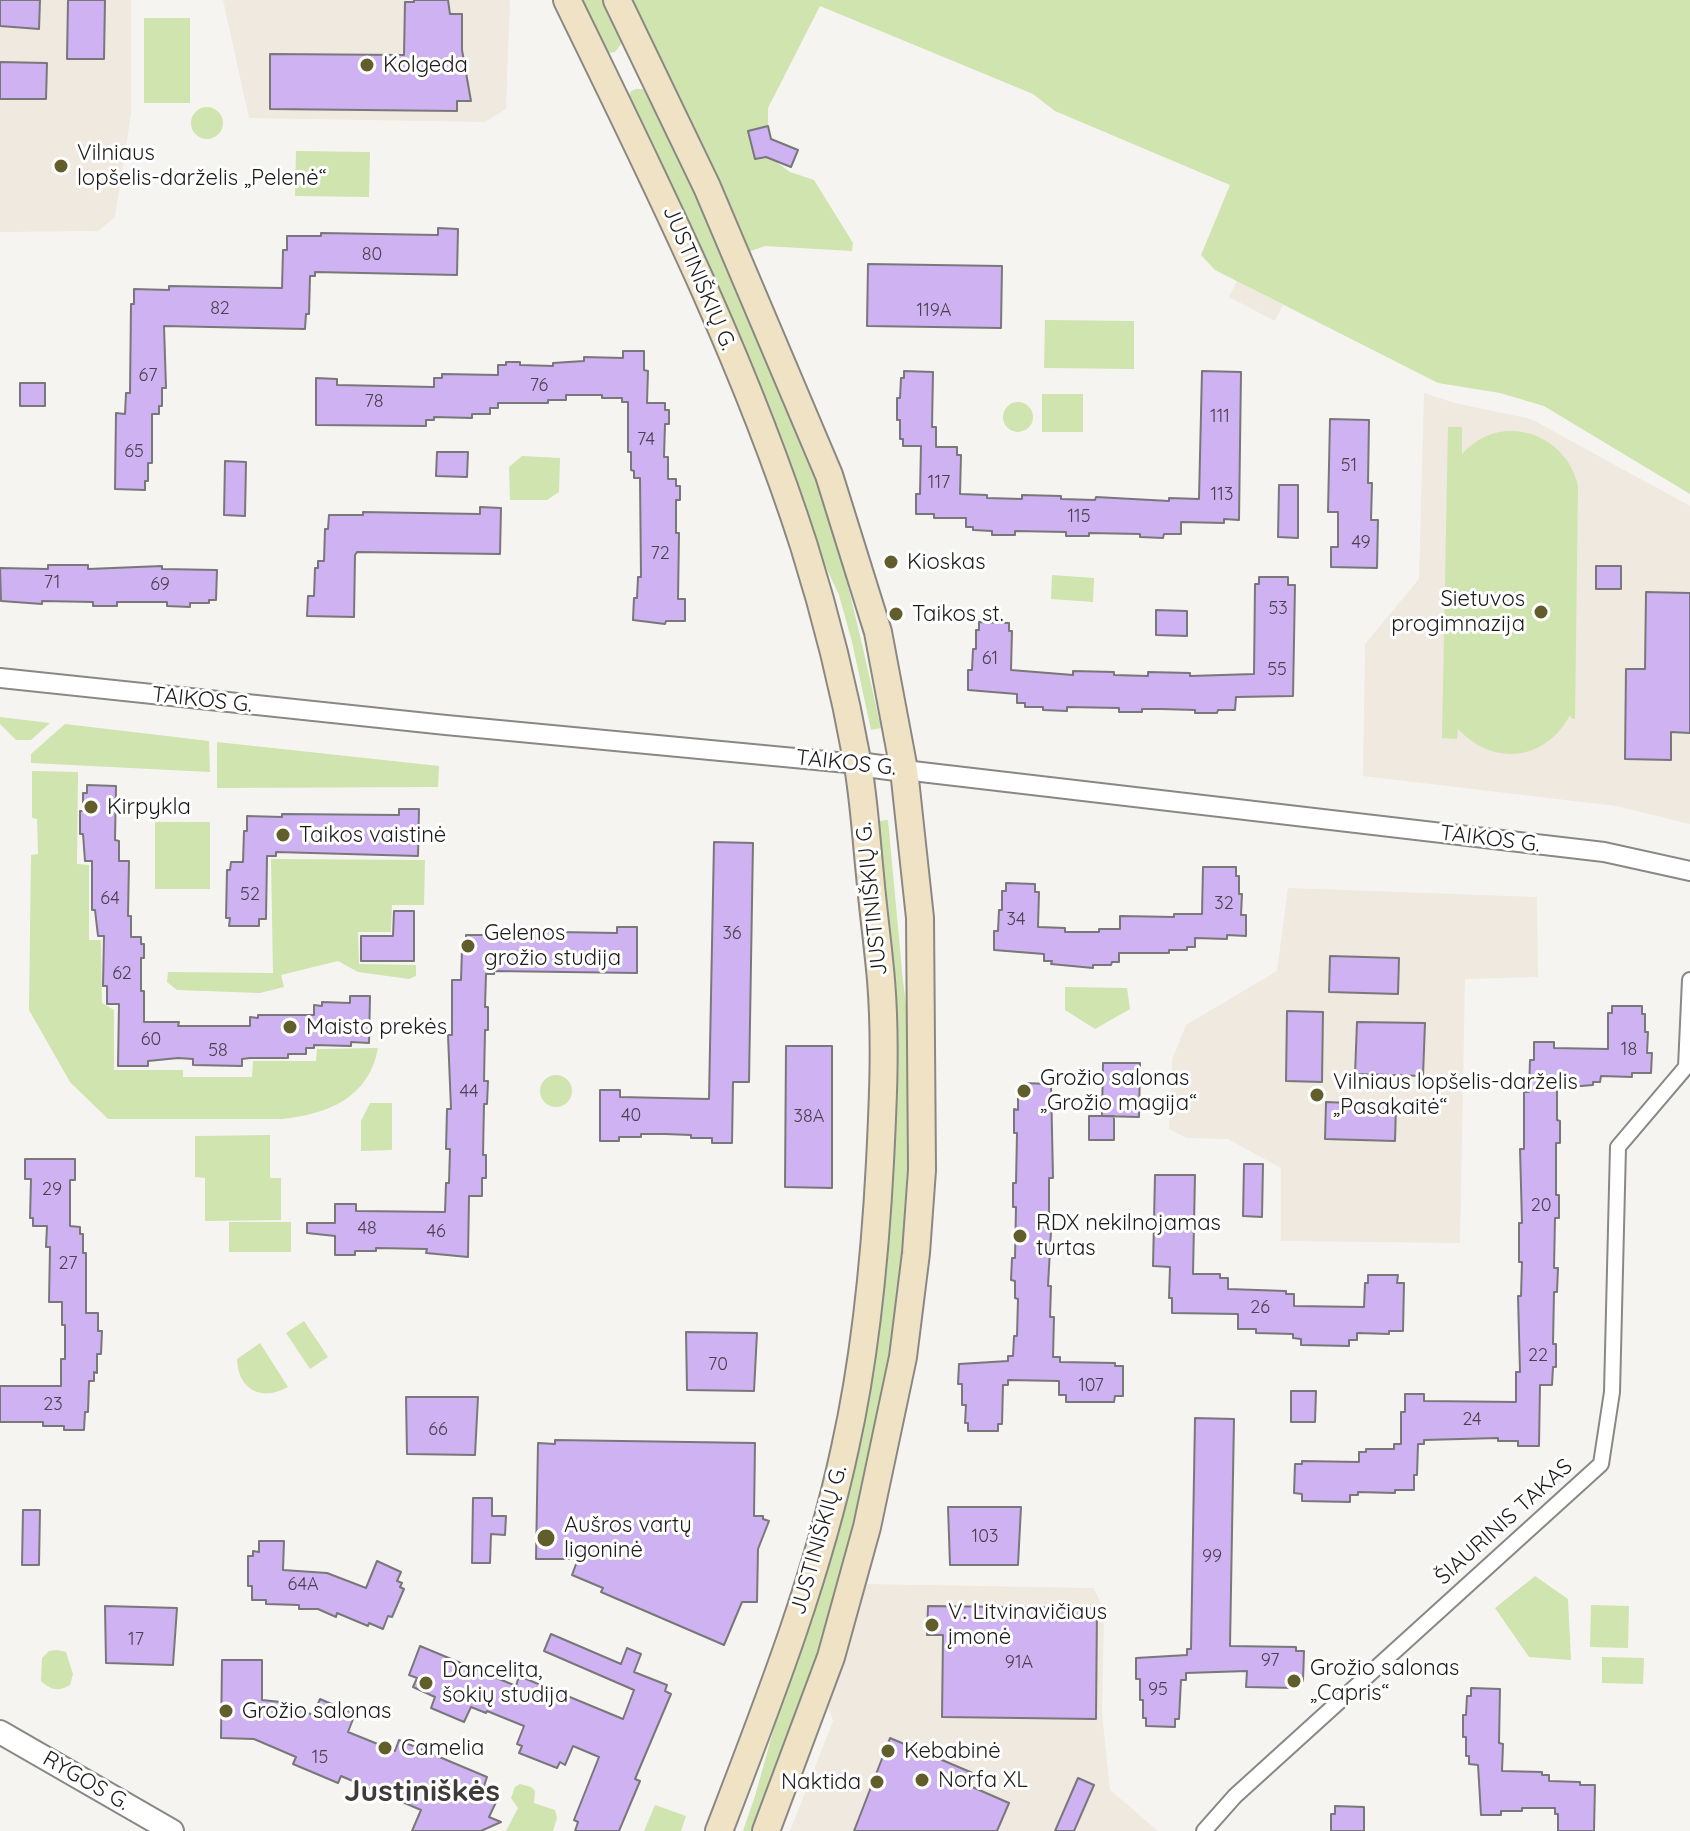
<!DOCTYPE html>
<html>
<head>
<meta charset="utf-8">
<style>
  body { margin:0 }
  canvas { display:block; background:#f6f4f0 }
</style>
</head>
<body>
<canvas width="1690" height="1831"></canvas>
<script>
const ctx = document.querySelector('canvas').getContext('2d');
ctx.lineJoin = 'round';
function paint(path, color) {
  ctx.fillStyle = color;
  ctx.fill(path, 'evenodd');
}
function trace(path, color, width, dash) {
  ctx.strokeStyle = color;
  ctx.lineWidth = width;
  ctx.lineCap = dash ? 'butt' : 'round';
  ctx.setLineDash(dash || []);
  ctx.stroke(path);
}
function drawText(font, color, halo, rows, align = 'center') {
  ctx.font = font + ' Quicksand,sans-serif';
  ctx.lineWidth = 6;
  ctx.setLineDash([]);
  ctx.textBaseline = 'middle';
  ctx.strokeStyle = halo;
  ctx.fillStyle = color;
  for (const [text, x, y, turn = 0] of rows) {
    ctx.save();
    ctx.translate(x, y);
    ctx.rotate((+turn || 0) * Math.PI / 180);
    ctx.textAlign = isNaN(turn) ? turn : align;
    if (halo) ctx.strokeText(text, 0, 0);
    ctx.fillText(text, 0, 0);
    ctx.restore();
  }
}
const built = new Path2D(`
  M 0,0 L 131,0 L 131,114 L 115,217 L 98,231 L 0,232 Z
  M 223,0 L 510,0 L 506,109 L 485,122 L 249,118 Z
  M 1237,281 L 1283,305 L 1275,321 L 1229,297 Z
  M 1424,393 L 1455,403 L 1531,419 L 1690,506 L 1690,824 L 1616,806 L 1363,776 L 1365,644 L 1419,579 Z
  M 1288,888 L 1537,897 L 1538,977 L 1465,979 L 1460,1243 L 1281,1241 L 1281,1168 L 1228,1139 L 1187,1138 L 1169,1129 L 1172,1060 L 1186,1025 L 1277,971 Z
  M 866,1584 L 1094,1588 L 1104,1610 L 1102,1713 L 1110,1790 L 1158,1831 L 790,1831 L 833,1721 L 828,1706 L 830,1694 Z`);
const green = new Path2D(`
  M 582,0 L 605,0 L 621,34 L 622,43 L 615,52 L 610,53 L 605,50 Z
  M 630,0 L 1690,0 L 1690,494 L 1544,406 L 1500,393 L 1438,383 L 1215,270 L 1201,255 L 1230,185 L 1055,111 L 1033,94 L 820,6 L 768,108 L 768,156 L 790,172 L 814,180 L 853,243 L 852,251 L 765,246 L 748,252 Z
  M 144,18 L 190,18 L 190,103 L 144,103 Z
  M 636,89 L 643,89 L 647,93 C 713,231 782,369 828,516 C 850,586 865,658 881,728 L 871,730 L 852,642 L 839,595 L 814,542 L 628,98 L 631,91 Z
  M191 123a16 16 0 1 1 32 0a16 16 0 1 1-32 0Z
  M 296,151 L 370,152 L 369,197 L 295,196 Z
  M 1045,320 L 1134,321 L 1134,369 L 1044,368 Z
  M 1042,394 L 1083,394 L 1083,432 L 1042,432 Z
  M1003 417a15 15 0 1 1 30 0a15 15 0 1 1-30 0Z
  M 1448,427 L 1462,427 L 1462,454 C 1500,411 1566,432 1578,486 L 1575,719 L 1571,718 L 1570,715 C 1545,761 1494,767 1458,729 L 1457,739 L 1442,738 Z
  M 522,456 L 560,458 L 559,492 L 547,500 L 510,500 L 509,467 Z
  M 1052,575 L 1094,578 L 1093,602 L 1051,599 Z
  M 0,717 L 50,723 L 31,740 L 16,740 L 0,724 Z
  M 65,724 L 209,741 L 210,772 L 31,763 L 31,754 Z
  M 217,742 L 439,766 L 438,787 L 217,788 Z
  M 32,771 L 78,772 L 77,864 L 89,865 L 89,940 L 101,940 L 102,1003 L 114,1010 L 114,1070 L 183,1070 L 183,1077 L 252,1077 L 253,1061 L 316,1061 L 317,1049 L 378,1048 C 369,1098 328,1114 282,1119 L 108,1119 L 70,1082 L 29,1010 L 31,855 L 38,854 L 37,819 L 32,818 Z
  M 888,820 L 903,981 L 916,1084 L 908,1239 L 895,1344 L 865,1497 L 828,1622 L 775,1780 L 753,1831 L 743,1831 L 755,1796 L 867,1394 L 878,821 Z
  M 155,822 L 210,822 L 210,889 L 155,889 Z
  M 271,859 L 425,860 L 424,905 L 392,905 L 391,932 L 358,932 L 359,964 L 416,965 L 416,976 L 409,979 L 358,972 L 338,961 L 281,975 L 284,987 L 260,993 L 177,990 L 167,982 L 168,972 L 273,973 Z
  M 1065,987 L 1127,988 L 1130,1009 L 1095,1029 L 1065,1010 Z
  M540 1091a16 16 0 1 1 32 0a16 16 0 1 1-32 0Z
  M 370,1103 L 392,1103 L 392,1150 L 361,1151 L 361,1121 Z
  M 270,1135 L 270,1178 L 281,1178 L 281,1220 L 205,1221 L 205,1178 L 195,1177 L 195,1136 Z
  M 229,1222 L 291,1222 L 291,1252 L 229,1252 Z
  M 304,1321 L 328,1357 L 310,1369 L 286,1333 Z
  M 260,1343 L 288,1387 C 262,1402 238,1390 237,1359 Z
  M 1535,1576 L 1568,1599 L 1571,1660 L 1529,1657 L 1495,1608 Z
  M 1591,1605 L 1629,1606 L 1628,1648 L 1590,1647 Z
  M 57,1650 L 66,1652 L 73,1674 L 70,1685 C 58,1692 51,1690 41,1681 L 42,1658 L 49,1651 Z
  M 1602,1657 L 1644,1658 L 1643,1684 L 1602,1683 Z
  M 520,1784 L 531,1787 L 535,1791 L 534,1803 L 555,1810 L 557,1818 L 553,1831 L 506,1831 L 518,1808 L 511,1798 L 515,1787 Z
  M 655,1805 L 686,1816 L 681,1831 L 644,1831 Z`);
const building = new Path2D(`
  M 0,0 L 40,0 L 39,29 L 0,26 Z
  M 68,0 L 105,0 L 104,59 L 67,59 Z
  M 414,0 L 448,0 L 450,14 L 462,14 L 462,50 L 471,101 L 457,101 L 457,111 L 270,109 L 270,54 L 404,55 L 405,2 L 414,2 Z
  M 0,62 L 47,63 L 46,99 L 0,99 Z
  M 768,126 L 771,139 L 798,150 L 791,167 L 766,157 L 755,159 L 748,131 Z
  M 438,228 L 458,229 L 457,275 L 315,272 L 315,276 L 310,276 L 309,314 L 306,314 L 305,329 L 164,326 L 166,388 L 162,388 L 162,406 L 159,406 L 159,414 L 152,414 L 152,463 L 148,463 L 148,481 L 145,481 L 145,490 L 115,489 L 116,413 L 125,414 L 126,393 L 130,393 L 131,304 L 134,304 L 134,289 L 169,290 L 169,286 L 282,288 L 283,250 L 287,250 L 287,236 L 321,236 L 321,233 L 438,235 Z
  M 868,264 L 1002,266 L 1001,328 L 867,326 Z
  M 623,351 L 644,351 L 644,370 L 648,371 L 647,403 L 665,403 L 665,410 L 669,410 L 669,424 L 665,424 L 664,457 L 668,457 L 668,479 L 676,479 L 676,486 L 680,486 L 680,500 L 676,500 L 676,533 L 679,533 L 678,599 L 685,599 L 685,621 L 666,621 L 665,624 L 633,620 L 634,598 L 637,598 L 638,577 L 641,577 L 640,478 L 634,478 L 634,471 L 631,470 L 631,452 L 628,452 L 628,402 L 622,402 L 622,398 L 602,398 L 602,395 L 566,395 L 566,400 L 548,400 L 548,403 L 498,403 L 498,408 L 490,408 L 490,414 L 472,414 L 472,418 L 434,417 L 434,420 L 426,420 L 426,426 L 316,425 L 316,378 L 337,379 L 337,385 L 434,387 L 434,378 L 442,378 L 442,374 L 498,375 L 498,365 L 506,365 L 506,362 L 520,362 L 520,365 L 553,366 L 553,363 L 584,361 L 584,357 L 623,358 Z
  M 904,371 L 933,372 L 932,427 L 936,427 L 936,447 L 957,447 L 957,455 L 961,455 L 960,494 L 987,495 L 987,498 L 1022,499 L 1022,495 L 1061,496 L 1061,499 L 1095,500 L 1096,497 L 1169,501 L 1169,498 L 1199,499 L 1202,371 L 1241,372 L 1239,520 L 1224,519 L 1224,523 L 1181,522 L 1181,534 L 1164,534 L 1163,538 L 1140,537 L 1140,534 L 1089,533 L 1089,536 L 1066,536 L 1066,532 L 1015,531 L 1015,535 L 992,535 L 992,531 L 973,530 L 973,527 L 966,527 L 966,518 L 934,518 L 934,514 L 916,514 L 916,494 L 920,494 L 921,446 L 903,446 L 903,439 L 900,439 L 900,420 L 897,420 L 897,398 L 900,398 L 901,378 L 904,378 Z
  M 20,383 L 45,383 L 45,406 L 20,406 Z
  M 1330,419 L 1369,420 L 1368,483 L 1372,483 L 1371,520 L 1378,520 L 1377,568 L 1331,567 L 1331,547 L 1338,547 L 1338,512 L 1328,512 Z
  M 437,452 L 468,452 L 467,477 L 436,476 Z
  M 225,461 L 246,462 L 245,516 L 224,515 Z
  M 1279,485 L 1298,485 L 1298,538 L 1278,537 Z
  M 480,507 L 501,508 L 500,554 L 357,552 L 355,555 L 354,617 L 307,616 L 308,596 L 314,596 L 315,568 L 318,568 L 318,561 L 324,561 L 325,529 L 328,529 L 329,515 L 363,515 L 363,512 L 480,514 Z
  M 48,565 L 88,565 L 88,569 L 162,566 L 162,569 L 217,570 L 216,600 L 209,600 L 209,603 L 190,603 L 190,607 L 167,606 L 167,602 L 117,602 L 117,606 L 93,606 L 93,602 L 42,601 L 42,604 L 1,601 L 0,568 L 48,569 Z
  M 1596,566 L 1621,566 L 1621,589 L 1596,589 Z
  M 1259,577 L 1288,577 L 1288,585 L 1295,585 L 1293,696 L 1236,697 L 1235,710 L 1218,710 L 1217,713 L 1195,713 L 1195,710 L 1161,709 L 1142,709 L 1142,712 L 1119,712 L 1119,708 L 1067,707 L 1067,711 L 1043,710 L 1043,707 L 1025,707 L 1025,703 L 1017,703 L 1017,694 L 968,690 L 968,670 L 972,670 L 973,649 L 976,649 L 976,630 L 979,630 L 979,622 L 1009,623 L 1009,631 L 1012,631 L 1011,670 L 1073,675 L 1073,671 L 1114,672 L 1114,675 L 1148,676 L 1148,672 L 1190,673 L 1190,676 L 1254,674 L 1255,584 L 1259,584 Z
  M 1646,592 L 1690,593 L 1690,733 L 1671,732 L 1671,760 L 1625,759 L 1626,669 L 1645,669 Z
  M 1156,610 L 1187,611 L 1187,636 L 1156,635 Z
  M 87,785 L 116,786 L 115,840 L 119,841 L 119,861 L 129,861 L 128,916 L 131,916 L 131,937 L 141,937 L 141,944 L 144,944 L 144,958 L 141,958 L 141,991 L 144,991 L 144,1022 L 179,1022 L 178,1026 L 250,1026 L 250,1017 L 258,1018 L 258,1015 L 314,1015 L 314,1005 L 322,1006 L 322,1002 L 350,1003 L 350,996 L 370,996 L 369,1043 L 351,1042 L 351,1046 L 314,1045 L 314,1048 L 306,1048 L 306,1054 L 288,1054 L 288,1058 L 250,1058 L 242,1059 L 242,1066 L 193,1065 L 193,1059 L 178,1058 L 148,1061 L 148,1066 L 118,1066 L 119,1004 L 107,1004 L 107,986 L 103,986 L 104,936 L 98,936 L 95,910 L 92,910 L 92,861 L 85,861 L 83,834 L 80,834 L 80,811 L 83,811 L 83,793 L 87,793 Z
  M 399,809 L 419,809 L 418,856 L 276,852 L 276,856 L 267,856 L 266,919 L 259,919 L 259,926 L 229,926 L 230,918 L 226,918 L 227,870 L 230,870 L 231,862 L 243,862 L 244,831 L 247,831 L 247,816 L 282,817 L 282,814 L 399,815 Z
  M 714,842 L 753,843 L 749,1082 L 733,1082 L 732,1143 L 712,1143 L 712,1138 L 691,1138 L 691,1135 L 665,1134 L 641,1134 L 641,1137 L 619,1137 L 619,1141 L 600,1141 L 600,1090 L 620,1090 L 620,1097 L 709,1099 Z
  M 1203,867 L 1236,867 L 1236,876 L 1239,876 L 1239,894 L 1242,894 L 1241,915 L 1246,915 L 1246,936 L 1227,935 L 1227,939 L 1195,938 L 1195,947 L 1187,947 L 1187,950 L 1169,950 L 1169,953 L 1119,953 L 1119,962 L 1112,962 L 1111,965 L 1093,965 L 1093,968 L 1051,964 L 1052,961 L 1044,961 L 1044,954 L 994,950 L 994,931 L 998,931 L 999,910 L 1002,910 L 1002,891 L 1006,891 L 1006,883 L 1035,884 L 1035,892 L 1039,892 L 1038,927 L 1065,928 L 1065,932 L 1099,932 L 1099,929 L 1120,929 L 1120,916 L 1174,917 L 1174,914 L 1202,914 Z
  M 394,911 L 414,911 L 414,961 L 361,961 L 361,936 L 393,936 Z
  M 617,927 L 637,927 L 637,973 L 494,971 L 494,974 L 486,974 L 485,1007 L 488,1007 L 488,1030 L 485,1030 L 484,1081 L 488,1081 L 487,1104 L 484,1104 L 483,1155 L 486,1155 L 486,1178 L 482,1178 L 482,1196 L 469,1196 L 468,1257 L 426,1253 L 427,1249 L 376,1248 L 376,1251 L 355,1251 L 355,1255 L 335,1255 L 335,1236 L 307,1233 L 307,1223 L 335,1223 L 335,1204 L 356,1204 L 356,1211 L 445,1212 L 446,1183 L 449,1183 L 450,1149 L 446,1149 L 447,1109 L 451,1109 L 448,1035 L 452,1035 L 452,980 L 461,980 L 462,949 L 466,949 L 466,935 L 500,935 L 500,931 L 617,933 Z
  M 1330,956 L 1399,958 L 1398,994 L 1329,992 Z
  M 1612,1006 L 1642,1006 L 1642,1014 L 1645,1014 L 1645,1032 L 1648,1032 L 1647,1053 L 1652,1053 L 1651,1073 L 1632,1073 L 1632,1077 L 1601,1076 L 1600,1082 L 1593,1082 L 1593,1085 L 1557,1088 L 1557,1120 L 1560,1121 L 1560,1143 L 1556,1143 L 1556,1195 L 1559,1195 L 1559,1218 L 1555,1218 L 1554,1268 L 1558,1268 L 1557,1292 L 1554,1292 L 1553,1344 L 1556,1344 L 1556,1367 L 1553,1367 L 1552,1385 L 1540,1385 L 1539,1446 L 1518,1446 L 1518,1441 L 1498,1441 L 1498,1438 L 1424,1440 L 1424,1444 L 1418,1444 L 1417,1475 L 1414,1475 L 1414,1490 L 1395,1490 L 1395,1493 L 1358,1492 L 1358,1495 L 1350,1495 L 1350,1502 L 1302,1501 L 1302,1494 L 1294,1493 L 1295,1464 L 1302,1464 L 1302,1461 L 1359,1462 L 1359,1452 L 1366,1452 L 1366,1449 L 1394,1449 L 1394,1444 L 1401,1444 L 1401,1412 L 1405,1412 L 1405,1394 L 1424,1394 L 1424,1401 L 1516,1402 L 1516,1372 L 1520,1372 L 1518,1296 L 1521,1296 L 1522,1262 L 1519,1262 L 1519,1223 L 1522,1223 L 1520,1149 L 1524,1149 L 1524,1092 L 1529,1092 L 1530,1060 L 1534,1060 L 1534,1042 L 1554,1042 L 1554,1048 L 1608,1049 L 1608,1013 L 1612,1013 Z
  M 1287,1011 L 1323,1012 L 1322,1082 L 1286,1081 Z
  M 1357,1022 L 1425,1023 L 1423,1076 L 1355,1074 Z
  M 786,1046 L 832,1046 L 832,1188 L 785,1187 Z
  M 1103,1063 L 1140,1063 L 1139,1117 L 1102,1116 Z
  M 1022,1083 L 1051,1084 L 1053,1178 L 1049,1178 L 1049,1213 L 1052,1213 L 1048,1286 L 1051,1286 L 1050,1317 L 1054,1317 L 1053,1357 L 1060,1357 L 1060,1362 L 1115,1363 L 1115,1366 L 1123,1366 L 1123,1396 L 1115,1396 L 1114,1402 L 1066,1402 L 1066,1395 L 1059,1395 L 1059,1381 L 1008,1380 L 1008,1385 L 1003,1385 L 1002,1424 L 998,1424 L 998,1431 L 968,1431 L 968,1423 L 965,1423 L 966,1405 L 962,1405 L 962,1384 L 958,1384 L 959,1364 L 1008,1361 L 1008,1356 L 1013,1356 L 1014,1336 L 1017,1336 L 1018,1299 L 1015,1298 L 1015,1281 L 1011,1280 L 1012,1258 L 1015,1258 L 1016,1207 L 1013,1207 L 1013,1183 L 1016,1183 L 1017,1133 L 1014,1133 L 1014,1109 L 1018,1110 L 1018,1091 L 1022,1091 Z
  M 1326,1102 L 1396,1105 L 1395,1141 L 1325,1139 Z
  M 1089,1116 L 1114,1116 L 1114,1140 L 1089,1140 Z
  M 25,1159 L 75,1159 L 75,1180 L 70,1180 L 70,1226 L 80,1227 L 80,1234 L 83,1234 L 83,1253 L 86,1253 L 86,1313 L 98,1313 L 98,1331 L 102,1331 L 101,1354 L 97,1354 L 97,1373 L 94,1372 L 94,1381 L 89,1381 L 88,1412 L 85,1412 L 84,1430 L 64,1430 L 64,1426 L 43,1426 L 43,1422 L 0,1422 L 0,1386 L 61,1386 L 61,1359 L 65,1359 L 65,1325 L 62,1325 L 62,1302 L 49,1302 L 50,1247 L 46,1247 L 47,1226 L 33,1226 L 33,1218 L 30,1218 L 31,1179 L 25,1179 Z
  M 1244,1164 L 1263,1164 L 1262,1217 L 1243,1216 Z
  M 1155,1175 L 1195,1175 L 1193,1274 L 1220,1274 L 1220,1278 L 1228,1278 L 1228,1289 L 1286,1291 L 1286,1294 L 1294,1294 L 1294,1306 L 1364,1307 L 1365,1283 L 1368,1283 L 1368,1275 L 1398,1275 L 1397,1283 L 1404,1283 L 1403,1331 L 1389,1331 L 1389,1334 L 1357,1333 L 1357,1340 L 1349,1340 L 1349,1346 L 1301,1345 L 1301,1339 L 1293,1338 L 1293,1334 L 1256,1333 L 1256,1329 L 1238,1329 L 1238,1314 L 1172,1313 L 1172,1298 L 1169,1298 L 1170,1267 L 1153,1266 Z
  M 686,1332 L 757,1333 L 754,1391 L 687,1390 Z
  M 1291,1391 L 1316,1391 L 1315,1422 L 1291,1422 Z
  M 406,1397 L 478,1397 L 475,1455 L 407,1454 Z
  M 1195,1418 L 1234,1419 L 1230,1646 L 1296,1647 L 1296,1651 L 1304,1651 L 1303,1681 L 1296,1681 L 1296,1688 L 1246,1687 L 1247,1671 L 1186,1673 L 1186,1680 L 1181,1680 L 1179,1719 L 1175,1719 L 1175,1727 L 1146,1726 L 1146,1718 L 1143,1718 L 1143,1700 L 1140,1700 L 1140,1679 L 1136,1679 L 1136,1658 L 1187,1655 L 1187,1649 L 1191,1649 Z
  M 555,1440 L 755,1443 L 754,1516 L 763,1516 L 763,1519 L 769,1521 L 758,1549 L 757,1602 L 742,1602 L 724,1645 L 601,1592 L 603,1588 L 572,1575 L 578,1559 L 536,1559 L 538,1443 L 555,1444 Z
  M 473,1498 L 492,1498 L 492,1516 L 506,1516 L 505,1535 L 491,1534 L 490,1563 L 472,1563 Z
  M 948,1507 L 1021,1507 L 1018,1565 L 950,1565 Z
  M 23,1510 L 40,1510 L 39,1565 L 22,1565 Z
  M 259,1541 L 284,1541 L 283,1570 L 327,1573 L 366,1588 L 377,1561 L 401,1572 L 397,1581 L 402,1583 L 400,1587 L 404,1589 L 392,1617 L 388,1616 L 383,1629 L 369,1623 L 368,1626 L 337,1613 L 336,1617 L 318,1609 L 299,1609 L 299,1605 L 266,1604 L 266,1600 L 252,1600 L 252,1586 L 248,1586 L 248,1556 L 253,1556 L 253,1551 L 259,1552 Z
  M 105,1606 L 177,1608 L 173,1665 L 106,1663 Z
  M 928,1606 L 1097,1608 L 1096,1719 L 942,1717 L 943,1635 L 927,1635 Z
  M 551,1634 L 621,1664 L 627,1648 L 641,1654 L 634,1672 L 667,1685 L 665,1691 L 671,1694 L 635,1779 L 640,1781 L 619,1831 L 575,1831 L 578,1822 L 574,1820 L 599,1757 L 573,1746 L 565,1765 L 560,1762 L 557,1768 L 519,1753 L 522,1746 L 517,1744 L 524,1726 L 487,1711 L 486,1713 L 471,1707 L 464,1722 L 431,1708 L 435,1697 L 413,1687 L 417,1678 L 409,1675 L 420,1646 L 516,1686 L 519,1676 L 623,1719 L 634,1690 L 544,1651 Z
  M 222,1660 L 262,1660 L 262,1700 L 281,1702 L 313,1715 L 320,1699 L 355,1714 L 348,1732 L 395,1751 L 399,1740 L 487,1777 L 484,1786 L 492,1789 L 489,1797 L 497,1800 L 489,1817 L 501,1822 L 481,1831 L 412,1831 L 421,1810 L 341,1776 L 338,1783 L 293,1764 L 296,1757 L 254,1739 L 221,1738 Z
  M 1471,1688 L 1500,1689 L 1499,1743 L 1503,1744 L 1502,1771 L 1542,1772 L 1542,1775 L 1549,1775 L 1549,1781 L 1580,1782 L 1580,1785 L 1595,1785 L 1594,1831 L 1558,1831 L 1558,1814 L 1555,1814 L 1555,1808 L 1522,1808 L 1522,1811 L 1501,1811 L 1501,1815 L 1481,1815 L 1478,1765 L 1469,1764 L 1469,1756 L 1466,1756 L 1466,1737 L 1463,1737 L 1463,1715 L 1466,1715 L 1467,1696 L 1471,1696 Z
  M 890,1738 L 975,1774 L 970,1786 L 1009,1803 L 997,1831 L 854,1831 Z
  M 1078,1778 L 1094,1785 L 1074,1831 L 1055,1831 Z
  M 1335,1806 L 1364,1807 L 1364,1831 L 1331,1831 L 1331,1814 L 1335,1814 Z`);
const pedestrian = new Path2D(`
  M 1204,1831 L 1235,1796 L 1601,1464 L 1612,1392 L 1618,1147 L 1686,1067 L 1690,980`);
const minor = new Path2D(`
  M 0,678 L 446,725 L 858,764
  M 904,770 L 1604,852 L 1690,871`);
const tertiary = new Path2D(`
  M 858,764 L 904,770
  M 0,1732 L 172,1831`);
const secondary = new Path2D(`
  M 567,0 C 654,179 743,356 804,546 C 826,616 844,688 857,760 C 864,798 866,837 870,875 C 873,910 878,945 881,980 C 886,1040 883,1102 880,1162 C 875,1258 866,1354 845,1448 C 817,1579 767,1706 719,1831
  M 617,0 L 707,187 L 829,475 L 878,632 L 904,770 L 920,918 L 922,1170 L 916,1253 L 903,1357 L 867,1527 L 831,1657 L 766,1831`);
const markers = [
  [367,65,8,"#615e2b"],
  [61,166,8,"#615e2b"],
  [891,562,8,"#615e2b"],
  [1541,612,8,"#615e2b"],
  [896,614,8,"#615e2b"],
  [91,807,8,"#615e2b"],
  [283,835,8,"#615e2b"],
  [468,946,8,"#615e2b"],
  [290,1027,8,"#615e2b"],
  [1024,1091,8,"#615e2b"],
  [1317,1095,8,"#615e2b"],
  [1020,1236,8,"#615e2b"],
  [546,1538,10,"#615e2b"],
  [932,1625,8,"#615e2b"],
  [1294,1681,8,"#615e2b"],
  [426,1683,8,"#615e2b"],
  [226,1711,8,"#615e2b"],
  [385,1748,8,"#615e2b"],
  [888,1751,8,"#615e2b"],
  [922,1780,8,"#615e2b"],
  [877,1782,8,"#615e2b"]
];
const numberNames = [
  ["80",372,255],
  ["82",220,309],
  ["119A",934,311],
  ["67",148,376],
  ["76",539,386],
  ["78",374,402],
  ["111",1220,417],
  ["74",646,440],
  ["65",134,452],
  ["51",1349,466],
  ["117",939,483],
  ["113",1222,495],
  ["115",1079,517],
  ["49",1361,543],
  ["72",660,554],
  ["71",52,583],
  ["69",160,585],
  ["53",1278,609],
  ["61",990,659],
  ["55",1277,670],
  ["52",250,895],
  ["64",110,899],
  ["32",1224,904],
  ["34",1016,920],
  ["36",732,934],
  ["62",122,974],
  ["60",151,1040],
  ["18",1629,1050],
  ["58",218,1051],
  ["44",469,1092],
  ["40",631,1116],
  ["38A",809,1117],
  ["29",52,1190],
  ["20",1541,1206],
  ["48",367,1229],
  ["46",436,1232],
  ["27",68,1264],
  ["26",1260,1308],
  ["22",1538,1356],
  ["70",718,1365],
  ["107",1091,1386],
  ["23",53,1405],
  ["24",1472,1420],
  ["66",438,1430],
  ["103",985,1537],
  ["99",1212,1557],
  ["64A",303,1585],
  ["17",136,1640],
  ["97",1270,1661],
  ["91A",1019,1663],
  ["95",1158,1690],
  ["15",320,1758]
];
const poiNames = [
  ["Kolgeda",383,65],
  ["Vilniaus",77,153],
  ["lopšelis-darželis „Pelenė“",77,178],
  ["Kioskas",907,562],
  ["Sietuvos",1525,599,"right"],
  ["progimnazija",1525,624,"right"],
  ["Taikos st.",912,614],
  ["Kirpykla",107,807],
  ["Taikos vaistinė",299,835],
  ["Gelenos",484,933],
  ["grožio studija",484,958],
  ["Maisto prekės",306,1027],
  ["Grožio salonas",1040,1078],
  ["„Grožio magija“",1040,1103],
  ["Vilniaus lopšelis-darželis",1333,1082],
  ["„Pasakaitė“",1333,1107],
  ["RDX nekilnojamas",1036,1223],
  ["turtas",1036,1248],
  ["Aušros vartų",564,1525],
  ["ligoninė",564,1550],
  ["V. Litvinavičiaus",948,1612],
  ["įmonė",948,1637],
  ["Grožio salonas",1310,1668],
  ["„Capris“",1310,1693],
  ["Dancelita,",442,1670],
  ["šokių studija",442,1695],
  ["Grožio salonas",242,1711],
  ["Camelia",401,1748],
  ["Kebabinė",904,1751],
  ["Norfa XL",938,1780],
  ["Naktida",861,1782,"right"]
];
const streetNames = [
  ["JUSTINIŠKIŲ G.",699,278,67],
  ["TAIKOS G.",202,700,6],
  ["TAIKOS G.",846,763,6],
  ["TAIKOS G.",1490,839,7],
  ["JUSTINIŠKIŲ G.",872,899,-96],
  ["ŠIAURINIS TAKAS",1504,1522,-42],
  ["JUSTINIŠKIŲ G.",819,1540,-74],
  ["RYGOS G.",86,1781,30]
];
const districtNames = [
  ["Justiniškės",422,1792]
];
paint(built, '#efe9df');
paint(green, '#cfe4af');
paint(building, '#cfb2f1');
trace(building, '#78777a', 2);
trace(pedestrian, '#8a8885', 18);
trace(minor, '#8a8885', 22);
trace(tertiary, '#8a8885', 26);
trace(secondary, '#8a8885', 30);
trace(pedestrian, '#fff', 14);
trace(minor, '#fff', 18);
trace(tertiary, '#fff', 22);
trace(secondary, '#f0e3c5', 26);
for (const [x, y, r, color] of markers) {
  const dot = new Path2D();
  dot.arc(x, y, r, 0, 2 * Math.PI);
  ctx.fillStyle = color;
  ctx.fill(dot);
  trace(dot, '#fff', 3);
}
drawText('18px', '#4a4250', null, numberNames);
drawText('22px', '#1d1c1b', '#fff', poiNames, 'left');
drawText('22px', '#1d1c1b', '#fff', streetNames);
drawText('bold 30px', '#3e3c39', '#fff', districtNames);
</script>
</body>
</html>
